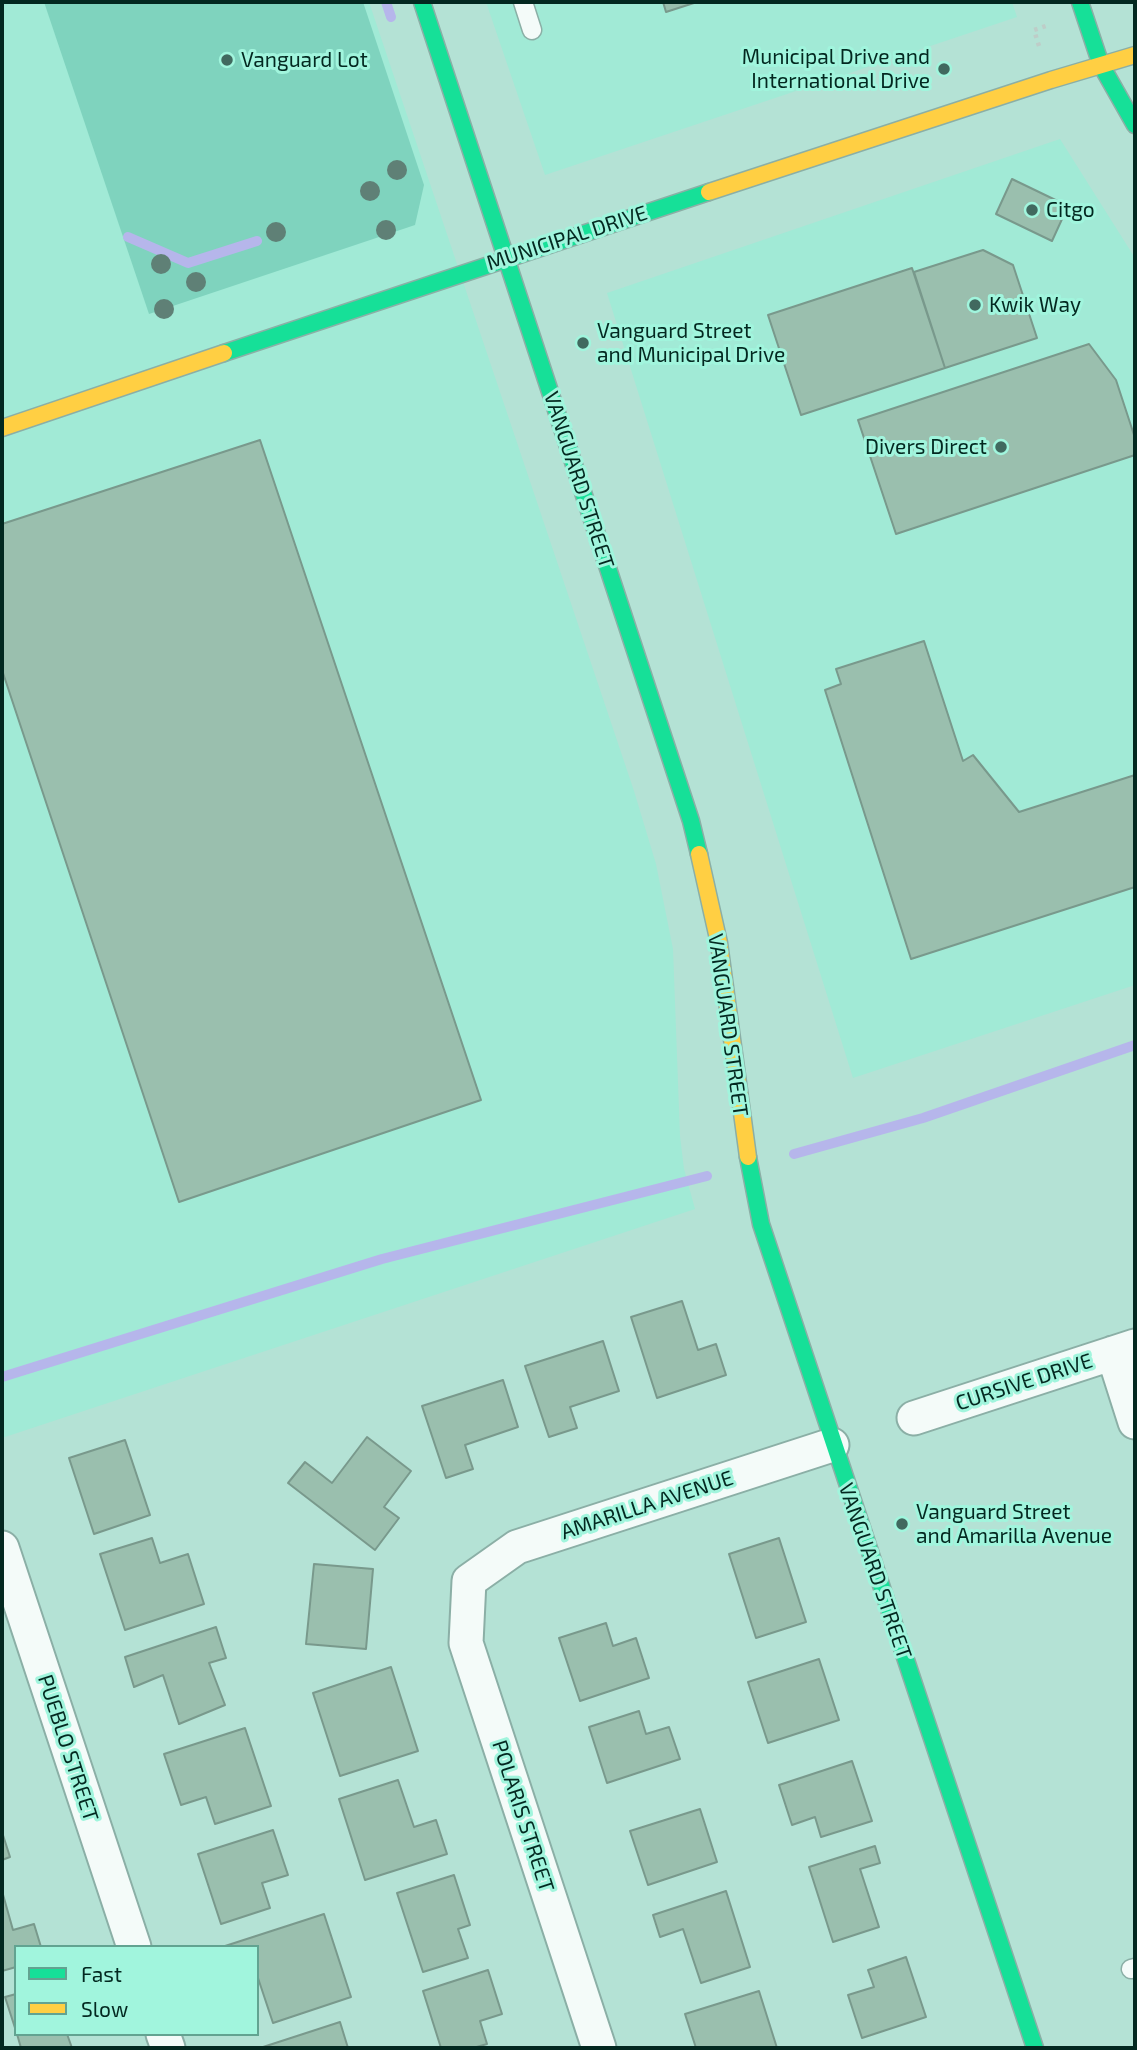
<!DOCTYPE html>
<html>
<head>
<meta charset="utf-8">
<style>
  body { margin:0 }
  #map { position:relative; width:1137px; height:2050px; overflow:hidden; background:#b4e2d5; font-family:"Exo 2",sans-serif }
  canvas { display:block }
  .frame { position:absolute; inset:0; border:4px solid #032820; pointer-events:none }
  .legend { position:absolute; left:14px; top:1945px; width:245px; height:91px; box-sizing:border-box; background:#a1f5dd; border:2px solid #62a391; margin:0; padding:9px 12px; list-style:none; font-size:21px; color:#032820 }
  .legend li { display:flex; align-items:center; gap:14px; height:35px }
  .legend b { width:35px; border:2px solid #62a391 }
</style>
</head>
<body>
<div id="map">
<canvas width="1137" height="2050"></canvas>
<div class="frame"></div>
<ul class="legend">
<li><b style="height:9px;background:#16e098"></b>Fast</li>
<li><b style="height:9px;background:#ffcf43"></b>Slow</li>
</ul>
</div>
<script>
const ctx = document.querySelector('canvas').getContext('2d');
ctx.lineJoin = 'round';
function paint(path, color) {
  ctx.fillStyle = color;
  ctx.fill(path, 'evenodd');
}
function trace(path, color, width, dash) {
  ctx.strokeStyle = color;
  ctx.lineWidth = width;
  ctx.lineCap = dash ? 'butt' : 'round';
  ctx.setLineDash(dash || []);
  ctx.stroke(path);
}
function drawText(font, color, halo, rows, align = 'center') {
  ctx.font = font + ' "Exo 2",sans-serif';
  ctx.lineWidth = 6;
  ctx.setLineDash([]);
  ctx.textBaseline = 'middle';
  ctx.strokeStyle = halo;
  ctx.fillStyle = color;
  for (const [text, x, y, turn = 0] of rows) {
    ctx.save();
    ctx.translate(x, y);
    ctx.rotate((+turn || 0) * Math.PI / 180);
    ctx.textAlign = isNaN(turn) ? turn : align;
    if (halo) ctx.strokeText(text, 0, 0);
    ctx.fillText(text, 0, 0);
    ctx.restore();
  }
}
const built = new Path2D(`
  M 2,2 L 369,2 L 634,791 L 656,864 L 673,949 L 680,1136 L 684,1169 L 695,1209 L 2,1438 Z
  M 486,2 L 1012,2 L 1017,17 L 545,175 Z
  M 1060,139 L 1135,258 L 1135,985 L 853,1078 L 607,293 Z`);
const green = new Path2D(`
  M 44,2 L 363,2 L 424,185 L 415,225 L 149,314 Z`);
const stream = new Path2D(`
  M 386,2 L 391,17
  M 128,237 L 188,263 L 257,241
  M 794,1154 L 923,1118 L 1135,1045
  M 2,1377 L 382,1259 L 707,1176`);
const building = new Path2D(`
  M 663,2 L 697,2 L 666,12 Z
  M 1012,179 L 1068,206 L 1052,241 L 996,214 Z
  M 983,250 L 1013,265 L 1037,338 L 945,368 L 914,272 Z
  M 912,268 L 945,368 L 801,415 L 768,315 Z
  M 1089,344 L 1116,380 L 1135,438 L 1135,455 L 896,534 L 858,420 Z
  M 260,440 L 481,1100 L 179,1202 L 2,670 L 2,524 Z
  M 924,641 L 963,761 L 973,755 L 1019,812 L 1135,775 L 1135,887 L 911,959 L 825,690 L 841,684 L 836,669 Z
  M 682,1301 L 698,1350 L 716,1344 L 726,1375 L 657,1398 L 631,1317 Z
  M 603,1341 L 619,1391 L 570,1407 L 577,1428 L 549,1437 L 525,1366 Z
  M 503,1380 L 518,1427 L 465,1445 L 473,1469 L 446,1478 L 422,1406 Z
  M 367,1437 L 411,1471 L 384,1507 L 399,1518 L 375,1550 L 288,1483 L 305,1462 L 332,1483 Z
  M 125,1440 L 150,1515 L 94,1534 L 69,1458 Z
  M 152,1538 L 160,1563 L 188,1554 L 204,1604 L 125,1630 L 100,1554 Z
  M 779,1538 L 806,1622 L 756,1638 L 729,1554 Z
  M 314,1564 L 373,1569 L 366,1649 L 306,1644 Z
  M 606,1623 L 613,1646 L 636,1638 L 649,1678 L 580,1701 L 559,1638 Z
  M 216,1627 L 226,1658 L 209,1663 L 225,1705 L 179,1724 L 163,1675 L 134,1687 L 125,1657 Z
  M 819,1659 L 839,1720 L 768,1743 L 748,1682 Z
  M 391,1667 L 418,1751 L 340,1776 L 313,1693 Z
  M 639,1711 L 646,1734 L 669,1727 L 680,1759 L 607,1783 L 589,1727 Z
  M 245,1728 L 271,1806 L 215,1824 L 206,1797 L 181,1805 L 164,1754 Z
  M 852,1761 L 872,1821 L 821,1837 L 815,1817 L 792,1825 L 779,1785 Z
  M 398,1780 L 414,1827 L 436,1820 L 447,1854 L 365,1880 L 339,1799 Z
  M 700,1809 L 717,1862 L 648,1885 L 630,1831 Z
  M 273,1830 L 288,1875 L 262,1883 L 270,1908 L 221,1924 L 198,1854 Z
  M 2,1832 L 10,1857 L 2,1860 Z
  M 875,1846 L 880,1863 L 860,1869 L 879,1927 L 833,1942 L 809,1867 Z
  M 454,1875 L 470,1925 L 458,1929 L 468,1958 L 423,1972 L 397,1893 Z
  M 2,1891 L 13,1930 L 34,1924 L 41,1947 L 16,1947 L 16,1967 L 2,1971 Z
  M 726,1891 L 750,1967 L 701,1983 L 683,1929 L 660,1937 L 653,1915 Z
  M 324,1914 L 351,1997 L 273,2023 L 257,1975 L 257,1947 L 222,1947 Z
  M 906,1957 L 926,2017 L 862,2038 L 848,1995 L 874,1987 L 868,1970 Z
  M 488,1970 L 502,2014 L 480,2021 L 487,2044 L 473,2048 L 441,2048 L 423,1991 Z
  M 759,1991 L 777,2048 L 696,2048 L 685,2014 Z
  M 16,1994 L 16,2031 L 5,1997 Z
  M 340,2022 L 348,2048 L 260,2048 Z
  M 17,2034 L 67,2034 L 72,2048 L 21,2048 Z`);
const path = new Path2D(`
  M 1039,46 L 1034,30 L 1049,25`);
const lane = new Path2D(`
  M 523,2 L 532,30
  M 1131,1969 L 1135,1968`);
const street = new Path2D(`
  M 1113,1353 L 1135,1422
  M 914,1418 L 1135,1346
  M 2,1548 L 134,1947
  M 163,2034 L 168,2048
  M 599,2048 L 466,1643 L 469,1581 L 517,1547 L 832,1445`);
const fast = new Path2D(`
  M 422,2 L 691,821 L 699,854
  M 1080,2 L 1101,65 L 1135,125
  M 224,353 L 709,192
  M 748,1157 L 761,1224 L 1035,2048`);
const slow = new Path2D(`
  M 709,192 L 1051,80 L 1135,55
  M 2,428 L 224,353
  M 699,854 L 719,943 L 748,1157`);
const trees = [
  [397,170],
  [370,191],
  [386,230],
  [276,232],
  [161,264],
  [196,282],
  [164,309]
];
const markers = [
  [227,60,7,"#41695f"],
  [944,69,7,"#41695f"],
  [1032,210,7,"#41695f"],
  [975,305,7,"#41695f"],
  [583,343,7,"#41695f"],
  [1001,447,7,"#41695f"],
  [902,1524,7,"#41695f"]
];
const poiNames = [
  ["Municipal Drive and",930,57,"right"],
  ["International Drive",930,81,"right"],
  ["Vanguard Lot",241,60],
  ["Citgo",1046,210],
  ["Kwik Way",989,305],
  ["Vanguard Street",597,331],
  ["and Municipal Drive",597,355],
  ["Divers Direct",987,447,"right"],
  ["Vanguard Street",916,1512],
  ["and Amarilla Avenue",916,1536]
];
const streetNames = [
  ["MUNICIPAL DRIVE",567,238,-18],
  ["VANGUARD STREET",579,480,72],
  ["VANGUARD STREET",728,1025,82],
  ["CURSIVE DRIVE",1024,1382,-18],
  ["AMARILLA AVENUE",647,1505,-18],
  ["VANGUARD STREET",875,1571,71],
  ["PUEBLO STREET",68,1748,72],
  ["POLARIS STREET",523,1816,72]
];
paint(built, '#a1ead6');
paint(green, '#7fd3be');
trace(stream, '#b6b6eb', 10);
paint(building, '#9abfae');
trace(building, '#79998c', 2);
trace(lane, '#8bafa6', 21);
trace(street, '#8bafa6', 37);
trace(fast, '#8bafa6', 19);
trace(slow, '#8bafa6', 19);
trace(path, '#becdc8', 4.5, [3.5, 5]);
trace(lane, '#f4fbf9', 18);
trace(street, '#f4fbf9', 33);
trace(fast, '#16e098', 16);
trace(slow, '#ffcf43', 16);
ctx.fillStyle = '#5f8076';
for (const [x, y] of trees) {
  ctx.beginPath();
  ctx.arc(x, y, 10, 0, 2 * Math.PI);
  ctx.fill();
}
for (const [x, y, r, color] of markers) {
  const dot = new Path2D();
  dot.arc(x, y, r, 0, 2 * Math.PI);
  ctx.fillStyle = color;
  ctx.fill(dot);
  trace(dot, '#a1f5dd', 2.5);
}
drawText('21px', '#032820', '#a1f5dd', poiNames, 'left');
drawText('21px', '#032820', '#a1f5dd', streetNames);
</script>
</body>
</html>
